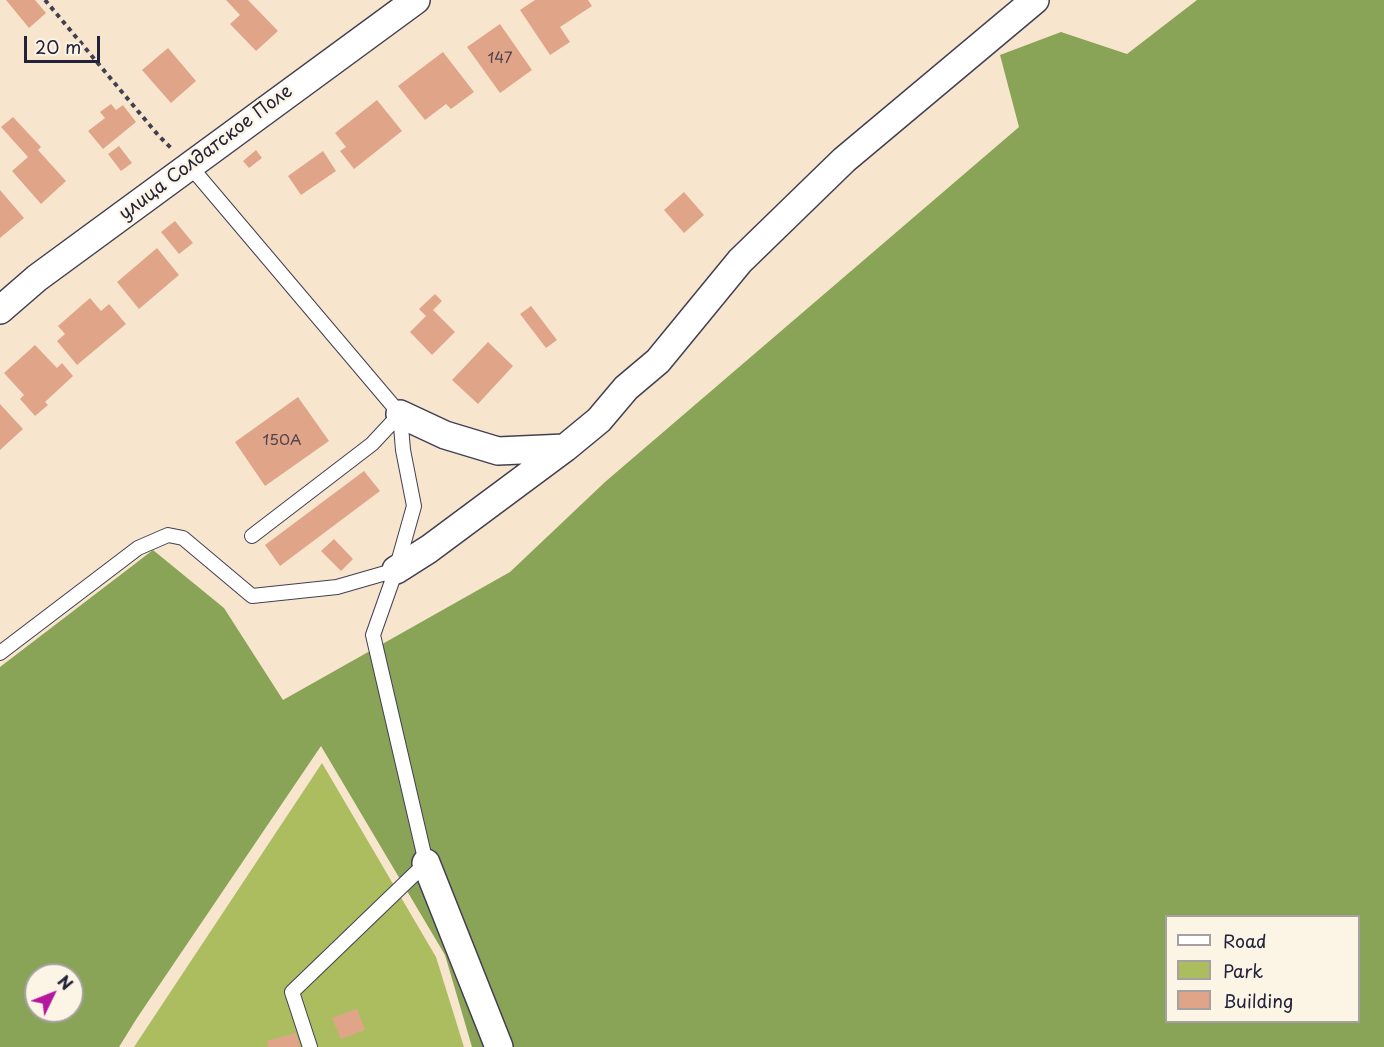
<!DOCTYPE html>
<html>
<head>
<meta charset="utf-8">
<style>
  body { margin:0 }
  #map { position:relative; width:1384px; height:1047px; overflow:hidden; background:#f7e6cd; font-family:"Playpen Sans",sans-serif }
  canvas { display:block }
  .legend { position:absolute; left:1165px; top:915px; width:195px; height:108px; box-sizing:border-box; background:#fcf5e5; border:2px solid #a5a1a1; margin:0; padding:8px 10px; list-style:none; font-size:18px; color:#22223b }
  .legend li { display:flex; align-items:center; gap:12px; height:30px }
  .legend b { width:30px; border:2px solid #a5a1a1 }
  .north { position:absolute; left:24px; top:963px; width:60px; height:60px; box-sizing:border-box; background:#fcf5e5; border:2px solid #a5a1a1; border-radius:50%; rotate:47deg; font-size:16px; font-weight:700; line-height:24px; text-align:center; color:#22223b }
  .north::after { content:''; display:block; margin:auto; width:21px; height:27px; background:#b5179e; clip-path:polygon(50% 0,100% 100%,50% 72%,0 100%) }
  .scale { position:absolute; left:24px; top:36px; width:76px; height:27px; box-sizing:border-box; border:3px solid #22223b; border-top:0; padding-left:8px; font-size:18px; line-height:21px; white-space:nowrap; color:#22223b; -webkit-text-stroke:4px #fcf5e5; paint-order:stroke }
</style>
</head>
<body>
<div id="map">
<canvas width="1384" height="1047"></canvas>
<ul class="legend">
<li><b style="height:8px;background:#fff"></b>Road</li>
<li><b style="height:16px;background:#acbd60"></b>Park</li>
<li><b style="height:16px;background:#e0a589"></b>Building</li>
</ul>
<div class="north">N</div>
<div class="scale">20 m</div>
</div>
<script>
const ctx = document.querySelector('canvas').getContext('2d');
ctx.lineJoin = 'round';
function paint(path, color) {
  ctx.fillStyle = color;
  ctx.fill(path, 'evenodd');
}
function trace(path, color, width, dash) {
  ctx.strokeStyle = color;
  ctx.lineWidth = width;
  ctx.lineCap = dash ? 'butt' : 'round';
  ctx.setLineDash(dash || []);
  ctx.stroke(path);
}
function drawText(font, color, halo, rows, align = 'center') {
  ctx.font = font + ' "Playpen Sans",sans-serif';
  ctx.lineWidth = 5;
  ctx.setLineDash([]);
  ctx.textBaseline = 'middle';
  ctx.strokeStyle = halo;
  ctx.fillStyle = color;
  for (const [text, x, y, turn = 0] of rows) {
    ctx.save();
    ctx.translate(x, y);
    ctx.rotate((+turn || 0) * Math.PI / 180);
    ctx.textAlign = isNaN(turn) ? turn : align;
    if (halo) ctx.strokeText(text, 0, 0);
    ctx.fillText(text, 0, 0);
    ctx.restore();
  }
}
const green = new Path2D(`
  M 322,763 L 436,957 L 464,1047 L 134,1047 Z`);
const forest = new Path2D(`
  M 1197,0 L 1384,0 L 1384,1047 L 472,1047 L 445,955 L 321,746 L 137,1018 L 119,1047 L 0,1047 L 0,667 L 153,550 L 224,608 L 283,700 L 510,572 L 605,482 L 1019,127 L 1000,55 L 1061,32 L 1127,54 ZM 1166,916 L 1358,916 L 1358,1022 L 1166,1022 ZM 36,975 L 72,975 L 72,1011 L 36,1011 Z`);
const building = new Path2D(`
  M 6,0 L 35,0 L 46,13 L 29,28 Z
  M 226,0 L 248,0 L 278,31 L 256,51 L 230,24 L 240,15 Z
  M 535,0 L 588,0 L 592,6 L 560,27 L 570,42 L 550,55 L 520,10 Z
  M 500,24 L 532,70 L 500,93 L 467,47 Z
  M 168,48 L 196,81 L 171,103 L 142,70 Z
  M 443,52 L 474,92 L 451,109 L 446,104 L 425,120 L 398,86 Z
  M 377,100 L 402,131 L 354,169 L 340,151 L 346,147 L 335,133 Z
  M 111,104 L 116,110 L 123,105 L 136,122 L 103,149 L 88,131 L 105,118 L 100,112 Z
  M 13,117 L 41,147 L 38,150 L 66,181 L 41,204 L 12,171 L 28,157 L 1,127 Z
  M 119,146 L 132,163 L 121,171 L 108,154 Z
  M 256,150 L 262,158 L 249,168 L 243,161 Z
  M 323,151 L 336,171 L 301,195 L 288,176 Z
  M 0,190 L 24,218 L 0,238 Z
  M 684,192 L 704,215 L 684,233 L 664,210 Z
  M 175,221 L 193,243 L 179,254 L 161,232 Z
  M 157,248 L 179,275 L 139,309 L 117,282 Z
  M 435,294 L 442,301 L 433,310 L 455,332 L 432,355 L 410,332 L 426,316 L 419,309 Z
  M 90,298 L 101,311 L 109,304 L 126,324 L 77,365 L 57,341 L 65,334 L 58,326 Z
  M 531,306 L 557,340 L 546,348 L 520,314 Z
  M 488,342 L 513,366 L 478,404 L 452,380 Z
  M 35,345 L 57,368 L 62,363 L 73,376 L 45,402 L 48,405 L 35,416 L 20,399 L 24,395 L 4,373 Z
  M 298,397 L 329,441 L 265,486 L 235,442 Z
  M 0,404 L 23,429 L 0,450 Z
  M 364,471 L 380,491 L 280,566 L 265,545 Z
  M 334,539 L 353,559 L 341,571 L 321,551 Z
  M 357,1009 L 365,1030 L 341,1039 L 332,1018 Z
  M 296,1033 L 300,1047 L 268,1047 L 267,1041 Z`);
const path = new Path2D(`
  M 45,0 L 158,135 L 172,149`);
const service = new Path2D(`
  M 190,166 L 400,414 L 403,450 L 414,506 L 396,570 L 373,635 L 426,863 L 292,992 L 310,1047
  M 252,536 L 372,444 L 400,414
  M 0,653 L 138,548 L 168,535 L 183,538 L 252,596 L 337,587 L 396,570`);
const minor = new Path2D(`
  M 0,310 L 37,278 L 416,0
  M 400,414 L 445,435 L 498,451 L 565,448 L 599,420 L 626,388 L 658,361 L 740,261 L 844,160 L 1035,0
  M 396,570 L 429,549 L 565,448
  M 426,863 L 499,1047`);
const numberNames = [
  ["147",500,59],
  ["150А",282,441]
];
const streetNames = [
  ["улица Солдатское Поле",206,153,-37]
];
paint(green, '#acbd60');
paint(forest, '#89a456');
paint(building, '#e0a589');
trace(service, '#423f51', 16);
trace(minor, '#423f51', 30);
trace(path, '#423f51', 4, [4.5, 4.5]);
trace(service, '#fff', 14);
trace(minor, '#fff', 27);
drawText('15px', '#52434e', null, numberNames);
drawText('18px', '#22223b', '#fcf5e5', streetNames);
</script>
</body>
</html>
